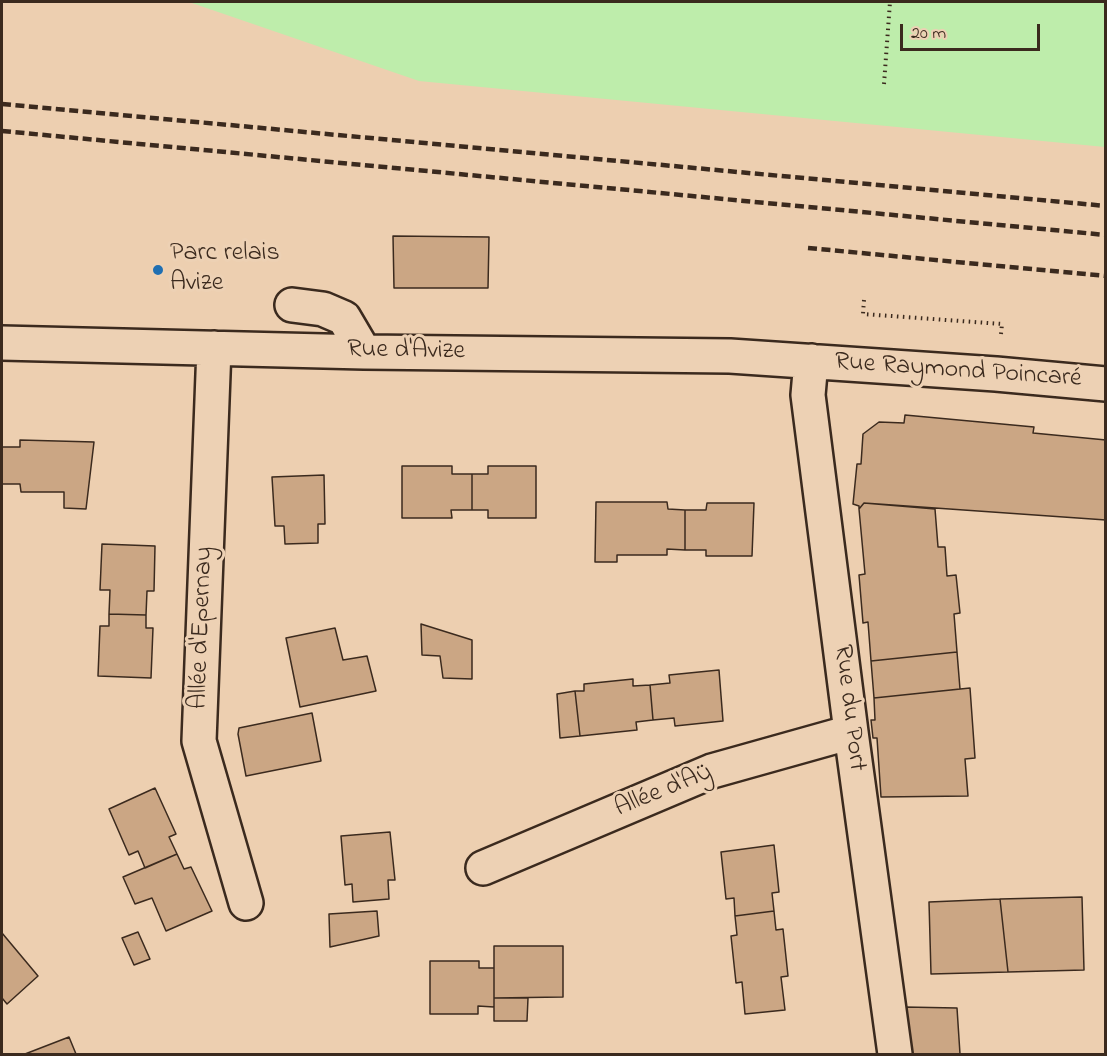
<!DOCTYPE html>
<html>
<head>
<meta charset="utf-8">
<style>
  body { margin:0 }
  #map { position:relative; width:1107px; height:1056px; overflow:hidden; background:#edcfb0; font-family:"Indie Flower",sans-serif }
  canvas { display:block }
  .frame { position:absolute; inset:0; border:3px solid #3b2a1e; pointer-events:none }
  .scale { position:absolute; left:900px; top:24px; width:140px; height:27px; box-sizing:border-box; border:3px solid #3b2a1e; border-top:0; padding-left:8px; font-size:18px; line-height:21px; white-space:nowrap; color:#3b2a1e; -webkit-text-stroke:4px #edd1b4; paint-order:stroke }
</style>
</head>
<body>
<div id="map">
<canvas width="1107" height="1056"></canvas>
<div class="frame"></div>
<div class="scale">20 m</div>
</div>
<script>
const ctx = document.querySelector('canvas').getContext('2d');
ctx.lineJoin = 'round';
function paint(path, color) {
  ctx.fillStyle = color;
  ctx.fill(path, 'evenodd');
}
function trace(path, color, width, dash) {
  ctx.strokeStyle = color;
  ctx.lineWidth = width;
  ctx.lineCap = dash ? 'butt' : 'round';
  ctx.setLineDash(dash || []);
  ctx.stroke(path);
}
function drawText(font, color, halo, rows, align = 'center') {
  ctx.font = font + ' "Indie Flower",sans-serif';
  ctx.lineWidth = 6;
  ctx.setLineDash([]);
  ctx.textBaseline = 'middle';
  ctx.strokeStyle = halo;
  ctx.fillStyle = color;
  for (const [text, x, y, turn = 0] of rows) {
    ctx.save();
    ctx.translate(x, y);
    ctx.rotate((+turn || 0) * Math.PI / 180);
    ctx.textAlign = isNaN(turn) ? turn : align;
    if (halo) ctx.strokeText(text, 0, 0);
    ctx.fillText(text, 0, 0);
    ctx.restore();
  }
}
const green = new Path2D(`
  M 189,2 L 1105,2 L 1105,147 L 419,81 Z`);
const building = new Path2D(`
  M 393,236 L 489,237 L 488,288 L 394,288 Z
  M 905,415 L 1034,427 L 1033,433 L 1106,440 L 1106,520 L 864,503 L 859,509 L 859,506 L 853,504 L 857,464 L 861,464 L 863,434 L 879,422 L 904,423 Z
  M 20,440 L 94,442 L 86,509 L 64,508 L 64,492 L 21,492 L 20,484 L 2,484 L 2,447 L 20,447 Z
  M 402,466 L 452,466 L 452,474 L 472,474 L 472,510 L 451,510 L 452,518 L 402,518 Z
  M 488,466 L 536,466 L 536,518 L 488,518 L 488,510 L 472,510 L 472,474 L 488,474 Z
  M 324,475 L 325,524 L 318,524 L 318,543 L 285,544 L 284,526 L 275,526 L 272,477 Z
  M 596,502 L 667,502 L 668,509 L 685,510 L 685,550 L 667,549 L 667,555 L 617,555 L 617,562 L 595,562 Z
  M 707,503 L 754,503 L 752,556 L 706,556 L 706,550 L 685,550 L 685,510 L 706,510 Z
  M 864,503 L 935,509 L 938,547 L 945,547 L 947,576 L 956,575 L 960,613 L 954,614 L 957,652 L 871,661 L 868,622 L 863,623 L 859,575 L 865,574 L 859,509 Z
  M 102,544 L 155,546 L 154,591 L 147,591 L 146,615 L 109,614 L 110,590 L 100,590 Z
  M 109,614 L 146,615 L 146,628 L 153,628 L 151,678 L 98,676 L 100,626 L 109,626 Z
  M 421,624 L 472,640 L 472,679 L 443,678 L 440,656 L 422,655 Z
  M 335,628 L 343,660 L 367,656 L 376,691 L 300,707 L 286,638 Z
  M 957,652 L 960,689 L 874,698 L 871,661 Z
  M 719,670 L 723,721 L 675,726 L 674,718 L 653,720 L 650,685 L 670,683 L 669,675 Z
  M 633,679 L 633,686 L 650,685 L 653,720 L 636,722 L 637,730 L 580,736 L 575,691 L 584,691 L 584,684 Z
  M 970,688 L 975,758 L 965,759 L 968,796 L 881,797 L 877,738 L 873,738 L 871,720 L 875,720 L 874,698 Z
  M 575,691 L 580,736 L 560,738 L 557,694 Z
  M 312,713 L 321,761 L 246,776 L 238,734 L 239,728 Z
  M 155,788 L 176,834 L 169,837 L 177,854 L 145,868 L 138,851 L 129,855 L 109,809 Z
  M 390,832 L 395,880 L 388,880 L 389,899 L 353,902 L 352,884 L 345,885 L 341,836 Z
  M 774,845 L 779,892 L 772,893 L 774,911 L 735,916 L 734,898 L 726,899 L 721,852 Z
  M 177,854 L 184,869 L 191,867 L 212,911 L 166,931 L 152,898 L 135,904 L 123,877 Z
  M 1082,897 L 1084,970 L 1008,972 L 1000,899 Z
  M 1000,899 L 1008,972 L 931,974 L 929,902 Z
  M 377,911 L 379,936 L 330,947 L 329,914 Z
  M 774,911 L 776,930 L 783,929 L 788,976 L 781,977 L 785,1010 L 745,1014 L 742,982 L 736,983 L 731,936 L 737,935 L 735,916 Z
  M 138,932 L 150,959 L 134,965 L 122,938 Z
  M 2,933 L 38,976 L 7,1004 L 2,998 Z
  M 494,946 L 563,946 L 563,997 L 494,998 Z
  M 430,961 L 479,961 L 479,968 L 494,968 L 494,1007 L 478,1006 L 478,1014 L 430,1014 Z
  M 494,998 L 528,998 L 527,1021 L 494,1021 Z
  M 904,1007 L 957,1008 L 960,1054 L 911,1054 Z
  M 69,1037 L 76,1054 L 25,1054 Z`);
const path = new Path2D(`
  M 884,84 L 890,2
  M 864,300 L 863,314 L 1002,324 L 1001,334`);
const minor = new Path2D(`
  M 292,305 L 323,309 L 344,318 L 364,352
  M 2,343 L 364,352 L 730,356 L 996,374 L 1106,384
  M 214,348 L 199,741 L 246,903
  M 811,361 L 808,395 L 851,732 L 895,1054
  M 483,868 L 712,771 L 851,732`);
const rail = new Path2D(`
  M 2,104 L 1106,206
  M 2,131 L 1106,235
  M 808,248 L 1106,276`);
const markers = [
  [158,270,6,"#1f6fb2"]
];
const poiNames = [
  ["Parc relais",170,255],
  ["Avize",170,285]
];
const streetNames = [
  ["Rue d'Avize",406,352,1],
  ["Rue Raymond Poincaré",958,372,4],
  ["Allée d'Epernay",203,628,-88],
  ["Rue du Port",848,708,83],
  ["Allée d'Aÿ",664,792,-22]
];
paint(green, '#beedab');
paint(building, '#cba684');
trace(building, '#3b2a1e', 1.5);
trace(minor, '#3b2a1e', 38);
trace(path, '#3b2a1e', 4, [1.5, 4.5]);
trace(minor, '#edd1b4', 33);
trace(rail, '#3b2a1e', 4.5, [9, 4.5]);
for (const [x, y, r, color] of markers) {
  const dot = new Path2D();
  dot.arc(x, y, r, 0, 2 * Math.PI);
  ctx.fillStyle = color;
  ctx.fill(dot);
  trace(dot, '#edd1b4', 2);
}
drawText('26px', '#3b2a1e', '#edd1b4', poiNames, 'left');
drawText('26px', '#3b2a1e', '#edd1b4', streetNames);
</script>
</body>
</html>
